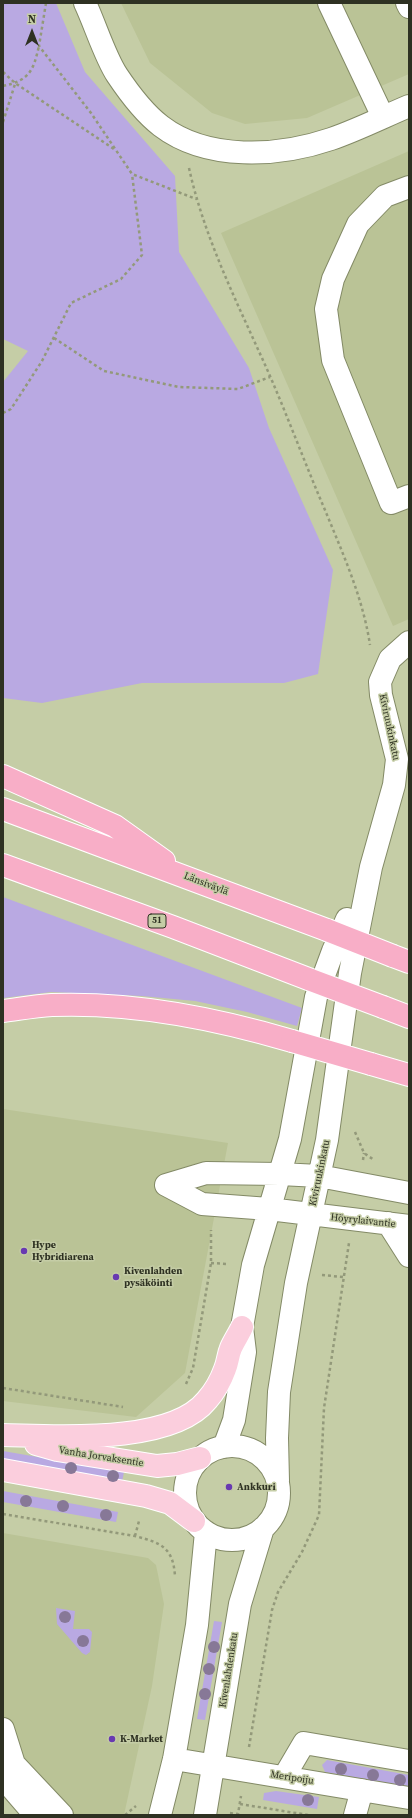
<!DOCTYPE html>
<html>
<head>
<meta charset="utf-8">
<style>
  body { margin:0 }
  #map { position:relative; width:412px; height:1818px; overflow:hidden; background:#c5cda6; font-family:"Source Serif 4",serif }
  canvas { display:block }
  .frame { position:absolute; inset:0; border:4px solid #2e3122; pointer-events:none }
  .north { position:absolute; left:12px; top:12px; width:40px; height:40px; -webkit-text-stroke:3px #c5cda6; paint-order:stroke; rotate:0deg; font-size:11px; font-weight:700; line-height:16px; text-align:center; color:#2e3122 }
  .north::after { content:''; display:block; margin:auto; width:14px; height:18px; background:#2e3122; clip-path:polygon(50% 0,100% 100%,50% 72%,0 100%) }
</style>
</head>
<body>
<div id="map">
<canvas width="412" height="1818"></canvas>
<div class="frame"></div>
<div class="north">N</div>
</div>
<script>
const ctx = document.querySelector('canvas').getContext('2d');
ctx.lineJoin = 'round';
function paint(path, color) {
  ctx.fillStyle = color;
  ctx.fill(path, 'evenodd');
}
function trace(path, color, width, dash) {
  ctx.strokeStyle = color;
  ctx.lineWidth = width;
  ctx.lineCap = dash ? 'butt' : 'round';
  ctx.setLineDash(dash || []);
  ctx.stroke(path);
}
function drawText(font, color, halo, rows, align = 'center') {
  ctx.font = font + ' "Source Serif 4",serif';
  ctx.lineWidth = 3;
  ctx.setLineDash([]);
  ctx.textBaseline = 'middle';
  ctx.strokeStyle = halo;
  ctx.fillStyle = color;
  for (const [text, x, y, turn = 0] of rows) {
    ctx.save();
    ctx.translate(x, y);
    ctx.rotate((+turn || 0) * Math.PI / 180);
    ctx.textAlign = isNaN(turn) ? turn : align;
    if (halo) ctx.strokeText(text, 0, 0);
    ctx.fillText(text, 0, 0);
    ctx.restore();
  }
}
const built = new Path2D(`
  M 121,3 L 409,3 L 409,74 L 307,118 L 245,124 L 212,113 L 150,63 Z
  M 409,151 L 409,619 L 393,626 L 221,233 Z
  M 3,1109 L 228,1143 L 185,1373 L 136,1417 L 3,1401 Z
  M 3,1533 L 148,1558 L 156,1565 L 164,1604 L 152,1686 L 124,1815 L 48,1815 L 3,1764 Z`);
const green = new Path2D(`
  M 3,3 L 56,3 L 85,72 L 175,176 L 179,252 L 249,368 L 269,428 L 333,570 L 318,674 L 284,683 L 142,683 L 42,703 L 3,698 L 3,382 L 28,351 L 3,339 Z
  M 3,897 L 302,1008 L 297,1026 L 247,1012 L 195,1001 L 142,996 L 51,992 L 3,998 Z
  M 3,1451 L 124,1472 L 122,1482 L 3,1461 Z
  M 3,1491 L 118,1512 L 116,1522 L 3,1502 Z
  M 56,1608 L 75,1611 L 73,1629 L 89,1629 L 92,1632 L 90,1652 L 86,1655 L 82,1653 L 57,1624 Z
  M 214,1621 L 222,1622 L 205,1720 L 197,1719 Z
  M 327,1760 L 409,1775 L 409,1787 L 325,1772 L 322,1765 Z
  M 276,1791 L 319,1797 L 317,1809 L 263,1800 L 264,1793 Z`);
const path = new Path2D(`
  M 46,3 L 39,46 L 91,113 L 132,174 L 196,199
  M 3,72 L 15,83 L 114,149
  M 3,86 C 30,80 33,71 39,46
  M 3,122 L 15,84
  M 189,168 C 205,241 240,308 270,376 C 289,420 306,466 325,510 C 343,554 363,598 370,645
  M 54,338 L 104,371 L 179,387 L 238,389 L 270,377
  M 3,413 L 11,409 L 42,361 L 71,303 L 121,279 L 142,255 L 132,174
  M 355,1132 L 364,1153 L 374,1160
  M 363,1160 L 364,1153
  M 211,1263 L 228,1264
  M 322,1275 L 343,1277
  M 186,1384 L 193,1368 L 211,1263 L 211,1230
  M 3,1388 L 123,1407
  M 3,1514 L 135,1536 C 161,1543 173,1547 175,1576
  M 135,1536 L 139,1521
  M 249,1747 L 272,1610 L 278,1592 L 302,1552 L 319,1515 L 324,1408 L 349,1243
  M 240,1804 L 308,1815
  M 230,1813 L 238,1814 L 241,1796
  M 125,1815 L 136,1806`);
const minor = new Path2D(`
  M 85,3 C 95,24 105,57 117,75 C 129,93 144,113 161,126 C 207,161 278,157 331,139 C 357,130 383,117 409,106
  M 329,3 L 383,117
  M 407,3 L 409,7
  M 409,187 L 385,196 L 358,224 L 333,279 L 326,309 L 333,360 L 391,503 L 409,496
  M 166,1185 L 202,1204 L 269,1209 L 409,1226
  M 166,1185 L 206,1173 L 280,1174 L 319,1176 L 409,1193
  M 388,1223 L 409,1256
  M185 1493a47 47 0 1 1 94 0a47 47 0 1 1-94 0Z
  M 224,1447 L 234,1420 L 245,1352 L 242,1327 L 253,1265 L 290,1139 L 316,997 L 333,951 L 347,919
  M 278,1481 L 277,1438 L 279,1392 L 296,1283 L 327,1140 L 350,973 L 371,867 L 394,785 L 397,759 L 381,695 L 380,682 L 390,659 L 409,642
  M 3,1729 L 14,1764 L 62,1815
  M 174,1759 L 409,1798
  M 284,1777 L 304,1743 L 409,1761
  M 3,1778 L 35,1815
  M 160,1815 L 174,1759 L 197,1625 L 206,1532
  M 205,1815 L 240,1604 L 263,1528
  M 355,1815 L 362,1790`);
const major = new Path2D(`
  M 3,1435 C 56,1436 171,1445 207,1400 C 215,1391 221,1380 225,1369 C 228,1362 228,1355 231,1348 C 234,1341 239,1334 242,1327
  M 36,1444 L 57,1450 L 157,1466 L 177,1464 L 200,1458
  M 3,1470 L 146,1496 L 170,1503 L 194,1521`);
const highway = new Path2D(`
  M 3,776 L 115,826 L 164,861
  M 3,809 L 327,930
  M 3,865 L 173,927 L 311,980
  M 393,956 L 409,962
  M 383,1007 L 409,1017
  M 3,1011 C 19,1009 35,1006 52,1005 C 133,1002 215,1018 292,1041
  M 371,1064 L 409,1075`);
const highwayBridge = new Path2D(`
  M 327,930 L 393,956
  M 311,980 L 383,1007
  M 292,1041 L 371,1064`);
const trees = [
  [71,1468],
  [113,1476],
  [26,1501],
  [63,1506],
  [106,1515],
  [65,1617],
  [83,1641],
  [214,1647],
  [209,1669],
  [205,1694],
  [341,1769],
  [373,1775],
  [400,1780],
  [308,1800]
];
const markers = [
  [24,1251,4,"#6839b1"],
  [116,1277,4,"#6839b1"],
  [229,1487,4,"#6839b1"],
  [112,1739,4,"#6839b1"]
];
const shields = [
  [157,921,18]
];
const shieldNames = [
  ["51",157,921]
];
const streetNames = [
  ["Kiviruukinkatu",389,727,78],
  ["Länsiväylä",206,884,21],
  ["Kiviruukinkatu",320,1173,-78],
  ["Höyrylaivantie",363,1221,6],
  ["Vanha Jorvaksentie",101,1457,9],
  ["Kivenlahdenkatu",229,1670,-81],
  ["Meripoiju",292,1778,9]
];
const poiNames = [
  ["Hype",32,1245],
  ["Hybridiarena",32,1257],
  ["Kivenlahden",124,1271],
  ["pysäköinti",124,1283],
  ["Ankkuri",237,1487],
  ["K-Market",120,1739]
];
paint(built, '#bac396');
paint(green, '#b9a9e2');
trace(minor, '#838a66', 24);
trace(major, '#fff', 24);
trace(highway, '#fff', 24);
trace(path, '#93997a', 2.5, [3, 3]);
trace(minor, '#fff', 22);
trace(major, '#fbcedd', 22);
trace(highway, '#f8aec7', 22);
trace(highwayBridge, '#fff', 24, []);
trace(highwayBridge, '#f8aec7', 22);
ctx.fillStyle = '#877897';
for (const [x, y] of trees) {
  ctx.beginPath();
  ctx.arc(x, y, 6, 0, 2 * Math.PI);
  ctx.fill();
}
for (const [x, y, r, color] of markers) {
  const dot = new Path2D();
  dot.arc(x, y, r, 0, 2 * Math.PI);
  ctx.fillStyle = color;
  ctx.fill(dot);
  trace(dot, '#c5cda6', 1.5);
}
for (const [x, y, w] of shields) {
  const box = new Path2D();
  box.roundRect(x - w / 2, y - 7, w, 14, 3);
  ctx.fillStyle = '#c5cda6';
  ctx.fill(box);
  trace(box, '#2e3122', 1);
}
drawText('bold 9px', '#2e3122', null, shieldNames);
drawText('10px', '#2e3122', '#c5cda6', streetNames);
drawText('bold 10px', '#2e3122', '#c5cda6', poiNames, 'left');
</script>
</body>
</html>
